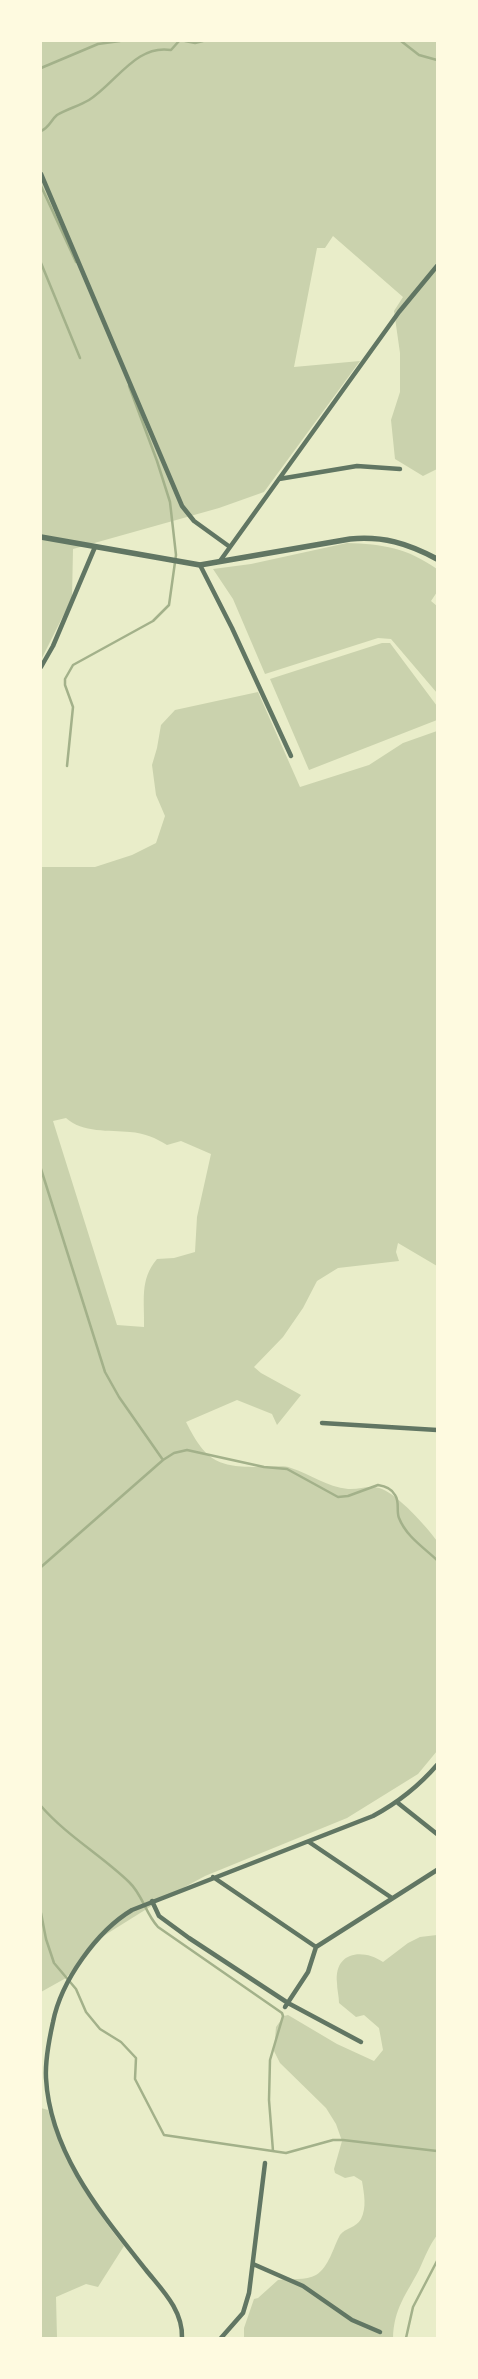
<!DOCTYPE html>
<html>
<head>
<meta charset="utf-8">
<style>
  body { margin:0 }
  #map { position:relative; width:478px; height:2379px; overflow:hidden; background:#e9edc9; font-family:"IBM Plex Sans",sans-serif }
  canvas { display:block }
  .frame { position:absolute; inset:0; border:42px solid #fefae0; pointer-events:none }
</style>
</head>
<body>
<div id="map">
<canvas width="478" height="2379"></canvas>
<div class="frame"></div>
</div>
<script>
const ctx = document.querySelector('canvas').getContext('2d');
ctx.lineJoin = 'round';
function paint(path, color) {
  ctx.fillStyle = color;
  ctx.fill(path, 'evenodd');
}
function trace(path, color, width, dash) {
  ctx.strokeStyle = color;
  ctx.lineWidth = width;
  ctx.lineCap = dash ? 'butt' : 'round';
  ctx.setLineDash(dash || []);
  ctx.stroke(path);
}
const green = new Path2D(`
  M 41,41 L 437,41 L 437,469 L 423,476 L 395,459 L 391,420 L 400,392 L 400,353 L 394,311 L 403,297 L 333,236 L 325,248 L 317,248 L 294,367 L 360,361 L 264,492 L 219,508 L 73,549 L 72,598 L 41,660 Z
  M 347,543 C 383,544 407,548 437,569 L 437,592 L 431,601 L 437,606 L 437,693 L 391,639 L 378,638 L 265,674 L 233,599 L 213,569 L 251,564 Z
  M 382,643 L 390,643 L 437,706 L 437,720 L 309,770 L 270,679 Z
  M 258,692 L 300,787 L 369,765 L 403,743 L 437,731 L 437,1266 L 398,1243 L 396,1252 L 399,1261 L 338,1268 L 317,1281 L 303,1308 L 283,1337 L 254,1367 L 261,1373 L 301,1395 L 277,1425 L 272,1414 L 237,1400 L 186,1422 C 207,1464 219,1467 264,1467 C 273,1467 283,1465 291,1468 C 310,1474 327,1487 348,1489 C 360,1490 370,1484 382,1489 C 398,1495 427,1527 437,1541 L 437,1751 L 418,1774 L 347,1818 L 205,1876 L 161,1900 L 97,1940 L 66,1978 L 41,1992 L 41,867 L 95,867 L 132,855 L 156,843 L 165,816 L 156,795 L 152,765 L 157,748 L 161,725 L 175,710 ZM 66,1118 C 82,1133 110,1130 130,1132 C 144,1133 156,1138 167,1145 L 181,1141 L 211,1154 L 197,1217 L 195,1252 L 174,1258 L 157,1259 C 139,1280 145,1302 144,1327 L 117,1325 L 53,1121 Z
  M 437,1935 L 437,2235 C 429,2246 425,2257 419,2270 C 406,2295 394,2308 393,2338 L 244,2338 L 244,2328 L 254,2299 L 258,2298 L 278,2280 C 290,2278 306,2281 316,2275 C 329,2267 333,2248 340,2235 C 345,2228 356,2228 361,2219 C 367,2207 364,2194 362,2181 L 354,2176 L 345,2178 L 335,2173 L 334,2169 L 342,2141 L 336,2124 L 326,2108 L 280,2063 L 274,2051 L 276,2027 L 284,2016 L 288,2015 L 337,2044 L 374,2061 L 383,2050 L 379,2028 L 364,2015 L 356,2017 L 339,2003 C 339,1996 337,1990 337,1983 C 334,1952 362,1948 383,1962 L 408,1943 L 420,1937 Z
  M 41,2108 L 48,2110 C 64,2163 90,2203 124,2246 L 98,2287 L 86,2284 L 56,2297 L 57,2338 L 41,2338 Z`);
const stream = new Path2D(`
  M 185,41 L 195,43 L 203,41
  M 401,41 L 419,55 L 437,60
  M 41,68 L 98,44 L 120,41
  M 41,131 C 49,128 51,120 57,115 C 67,109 79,106 89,100 C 116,83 136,44 171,50 L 179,41
  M 41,186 L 76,262
  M 41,263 L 80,358
  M 67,766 L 73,707 L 65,685 L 65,679 L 73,665 L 153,621 L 169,605 L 176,555 L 170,502 L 157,461 L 129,386
  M 41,1169 L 105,1372 L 119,1397 L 163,1460
  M 41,1567 L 163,1460 L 174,1453 L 187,1450 L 264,1467 L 287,1469 L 338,1497 L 348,1496 L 378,1485 C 385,1486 392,1489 395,1495 C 400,1502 396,1511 399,1518 C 406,1536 423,1547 437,1560
  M 41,1806 C 67,1836 101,1855 129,1882 C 143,1895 145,1913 158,1927 L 282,2013 L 283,2016 L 270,2060 L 269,2100 L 273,2151
  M 41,1913 L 46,1939 L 54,1963 L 76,1989 L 86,2012 L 100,2029 L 121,2042 L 136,2058 L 135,2079 L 164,2135 L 286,2153 L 333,2140 L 343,2140 L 437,2151
  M 406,2338 L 413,2307 L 437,2261`);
const minor = new Path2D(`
  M 41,174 L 182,506 L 194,521 L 230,547
  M 279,479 L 357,466 L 400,469
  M 220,561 L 399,312 L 437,266
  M 200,565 L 232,628 L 291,756
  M 41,667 L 53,646 L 95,547
  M 322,1423 L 437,1430
  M 398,1803 L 437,1834
  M 309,1842 L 392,1898
  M 213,1877 L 316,1947
  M 152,1901 L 159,1916 L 189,1938 L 288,2003 L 361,2042
  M 316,1947 L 437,1870
  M 285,2007 L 308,1972 L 316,1947
  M 253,2264 L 303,2286 L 352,2320 L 380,2332
  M 182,2338 C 183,2310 162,2290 146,2270 C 101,2213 50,2153 46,2078 C 45,2059 49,2040 53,2022 C 61,1981 97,1931 132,1910 L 373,1816 C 399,1802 418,1787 437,1765
  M 221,2338 L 243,2313 L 249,2293 L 265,2163`);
const tertiary = new Path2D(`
  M 41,537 L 200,565 L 350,539 C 383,536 407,543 437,559`);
paint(green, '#cad2ad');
trace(stream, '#a3b18a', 2.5);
trace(minor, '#617663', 4.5);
trace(tertiary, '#617663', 5.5);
</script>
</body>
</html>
